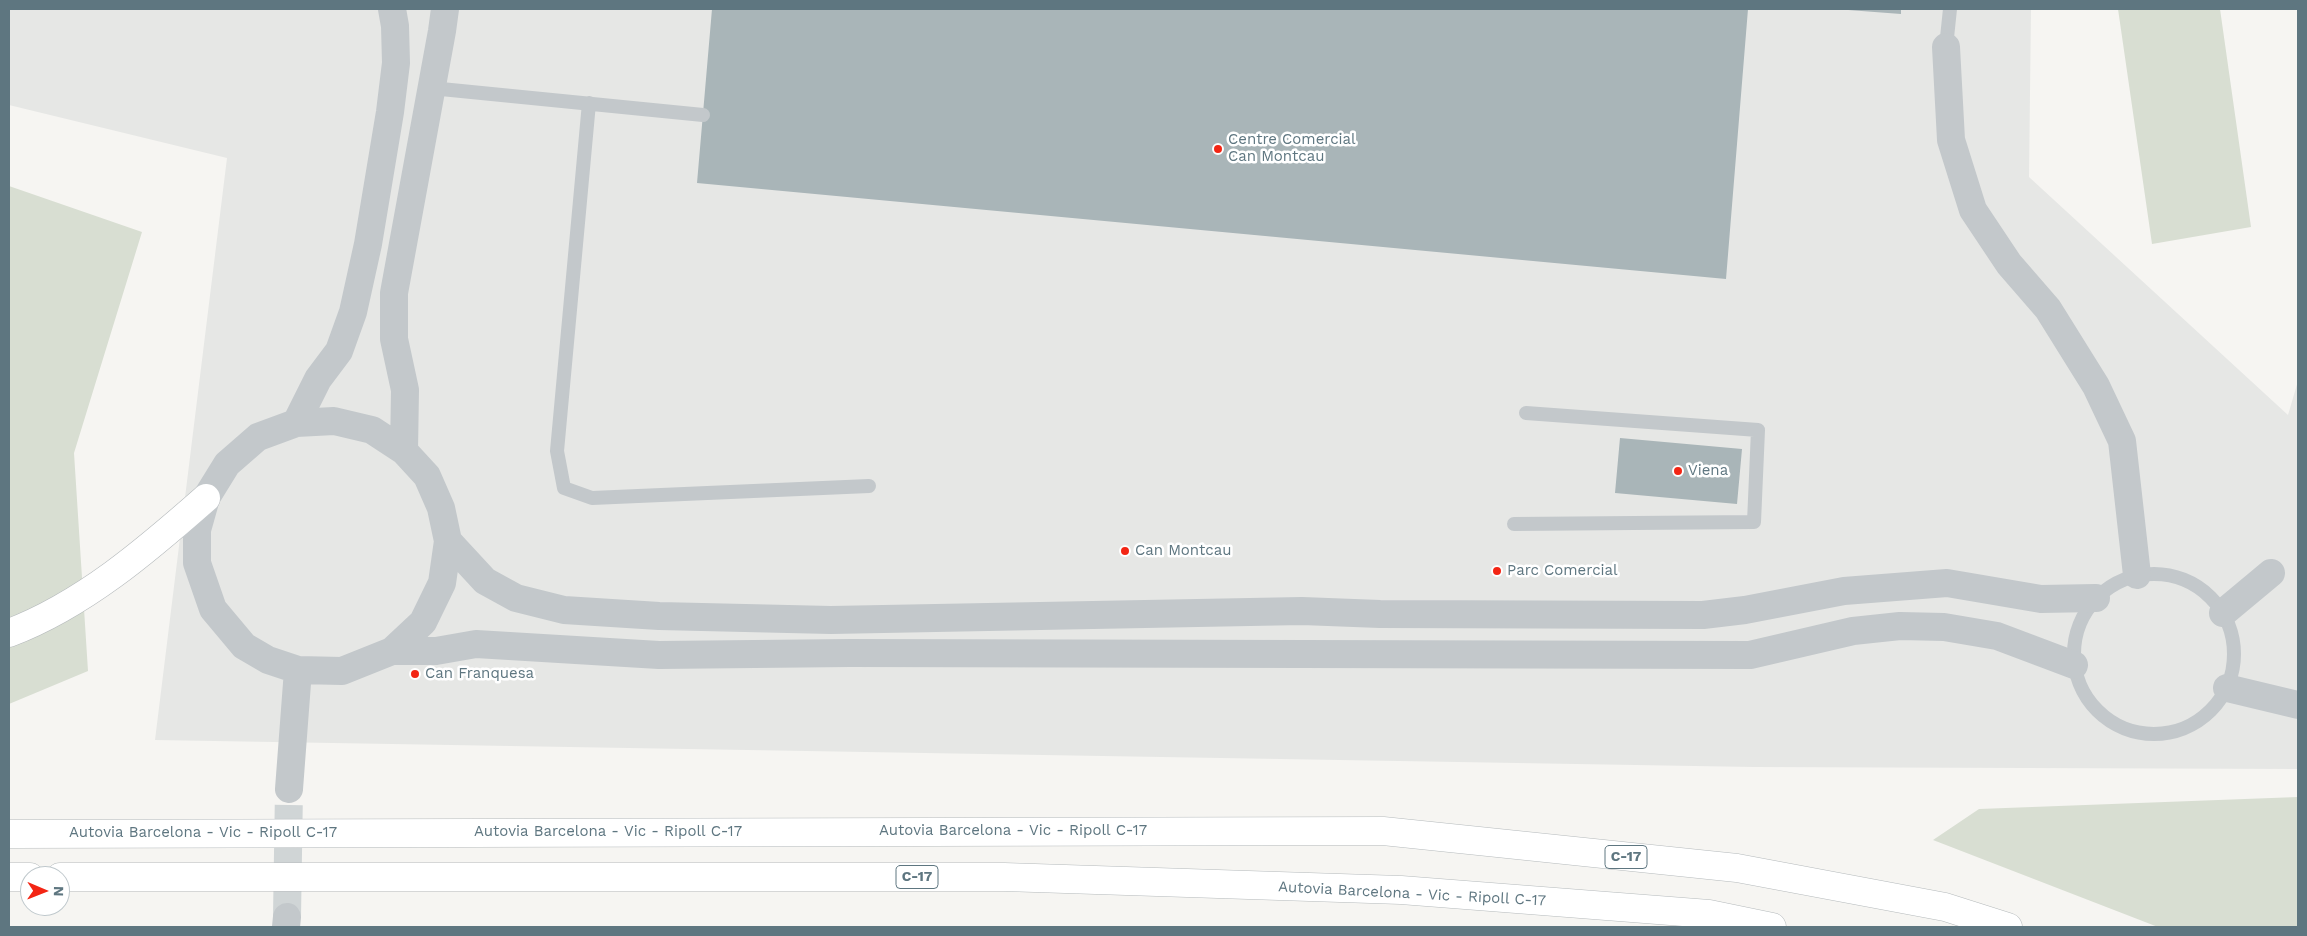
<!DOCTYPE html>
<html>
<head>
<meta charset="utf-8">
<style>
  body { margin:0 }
  #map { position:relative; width:2307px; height:936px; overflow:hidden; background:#f6f5f2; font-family:"Work Sans",sans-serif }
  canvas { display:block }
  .frame { position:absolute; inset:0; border:10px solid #5e7680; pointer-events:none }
  .north { position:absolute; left:20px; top:866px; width:50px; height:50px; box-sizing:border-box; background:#fff; border:1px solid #bfc8cc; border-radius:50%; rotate:91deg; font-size:14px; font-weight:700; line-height:20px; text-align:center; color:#5e7680 }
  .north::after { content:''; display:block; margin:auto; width:18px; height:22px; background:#f32514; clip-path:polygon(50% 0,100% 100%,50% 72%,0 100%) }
</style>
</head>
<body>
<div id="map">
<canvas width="2307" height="936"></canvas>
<div class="frame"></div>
<div class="north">N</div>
</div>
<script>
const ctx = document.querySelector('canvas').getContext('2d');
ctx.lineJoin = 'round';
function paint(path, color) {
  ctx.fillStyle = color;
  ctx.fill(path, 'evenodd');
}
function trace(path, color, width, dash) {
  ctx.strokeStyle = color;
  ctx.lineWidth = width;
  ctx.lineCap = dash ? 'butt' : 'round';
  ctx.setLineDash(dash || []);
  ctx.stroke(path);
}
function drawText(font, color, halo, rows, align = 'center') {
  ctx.font = font + ' "Work Sans",sans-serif';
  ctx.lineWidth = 5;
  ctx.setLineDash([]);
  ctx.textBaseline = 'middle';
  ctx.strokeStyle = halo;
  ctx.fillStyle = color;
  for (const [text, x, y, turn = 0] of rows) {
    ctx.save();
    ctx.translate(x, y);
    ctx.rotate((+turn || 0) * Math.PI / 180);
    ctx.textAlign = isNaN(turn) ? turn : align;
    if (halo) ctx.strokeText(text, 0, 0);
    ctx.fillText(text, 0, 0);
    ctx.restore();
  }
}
const built = new Path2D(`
  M 9,9 L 2031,9 L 2029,177 L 2288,415 L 2298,381 L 2298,769 L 1754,767 L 155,740 L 227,158 L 9,105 Z`);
const green = new Path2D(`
  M 2118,9 L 2220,9 L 2251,227 L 2152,244 Z
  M 9,186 L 142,232 L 74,453 L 88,671 L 9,704 Z
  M 2298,797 L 2298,927 L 2158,927 L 1933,840 L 1979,809 Z`);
const building = new Path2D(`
  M 712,9 L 1748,9 L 1726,279 L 697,183 Z
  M 1835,9 L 1901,9 L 1901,14 Z
  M 1620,438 L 1742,449 L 1737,504 L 1615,493 Z`);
const minorTunnel = new Path2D(`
  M 287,917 L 289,789`);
const service = new Path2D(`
  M 1946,47 L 1950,9
  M 431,88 L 703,115
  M 589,103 L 557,451 L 564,488 L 592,498 L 869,486
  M 1514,524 L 1754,522 L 1758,430 L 1526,413
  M2074 654a80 80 0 1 1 160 0a80 80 0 1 1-160 0Z`);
const minor = new Path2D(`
  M 1946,47 L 1951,140 L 1973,210 L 2009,264 L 2048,309 L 2096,386 L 2122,441 L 2137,575
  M 296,423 L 318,379 L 339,351 L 353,312 L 368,244 L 390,112 L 396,63 L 395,26 L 392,9
  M 404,451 L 405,390 L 394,339 L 394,293 L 442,31 L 445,9
  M 448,541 L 485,581 L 516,598 L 564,610 L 659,616 L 831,620 L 1302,611 L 1380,614 L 1703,615 L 1745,610 L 1844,591 L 1947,583 L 2041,599 L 2096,598
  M 2223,613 L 2271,573
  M 392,651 L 423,622 L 442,583 L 448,541 L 441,508 L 427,476 L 404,451 L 372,430 L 334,421 L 296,423 L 258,437 L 227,464 L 206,498 L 197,530 L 197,563 L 213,609 L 244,646 L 268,660 L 298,670 L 342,671 L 392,651 L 436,651 L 476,644 L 659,655 L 850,653 L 1750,655 L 1853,631 L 1900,626 L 1944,627 L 1997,636 L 2074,665
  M 289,789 L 298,670
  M 286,927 L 287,917`);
const tertiary = new Path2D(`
  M 2227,688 L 2298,705`);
const trunk = new Path2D(`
  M 9,633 C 83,605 147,550 206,498
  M 9,834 L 1383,831 L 1737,868 L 1945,907 L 2008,927
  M 9,877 L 30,877
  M 60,877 L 1004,877 L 1401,890 L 1709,914 L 1772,927`);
const markers = [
  [1218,149,5,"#f32514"],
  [1678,471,5,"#f32514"],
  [1125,551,5,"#f32514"],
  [1497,571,5,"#f32514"],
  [415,674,5,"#f32514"]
];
const shields = [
  [1626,857,42],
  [917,877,42]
];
const shieldNames = [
  ["C-17",1626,857],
  ["C-17",917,877]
];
const poiNames = [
  ["Centre Comercial",1228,140],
  ["Can Montcau",1228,157],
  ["Viena",1688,471],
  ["Can Montcau",1135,551],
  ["Parc Comercial",1507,571],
  ["Can Franquesa",425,674]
];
const streetNames = [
  ["Autovia Barcelona - Vic - Ripoll C-17",1013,831],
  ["Autovia Barcelona - Vic - Ripoll C-17",608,832],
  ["Autovia Barcelona - Vic - Ripoll C-17",203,833],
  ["Autovia Barcelona - Vic - Ripoll C-17",1412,894,3]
];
paint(built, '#e6e7e5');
paint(green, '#d8ded2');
paint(building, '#a9b5b8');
trace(minorTunnel, '#d0d5d6', 28, [28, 14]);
trace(trunk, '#b5babc', 29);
trace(service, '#c3c8cb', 14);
trace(minor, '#c3c8cb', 28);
trace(tertiary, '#c3c8cb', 28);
trace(trunk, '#fff', 28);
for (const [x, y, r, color] of markers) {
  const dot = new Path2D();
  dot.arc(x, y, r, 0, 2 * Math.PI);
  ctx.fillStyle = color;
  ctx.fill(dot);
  trace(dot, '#fff', 2);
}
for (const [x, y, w] of shields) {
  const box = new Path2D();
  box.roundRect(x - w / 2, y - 11.5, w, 23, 4);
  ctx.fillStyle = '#fff';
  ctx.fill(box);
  trace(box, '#5e7680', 1);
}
drawText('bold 14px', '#5e7680', null, shieldNames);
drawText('15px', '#5e7680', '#fff', poiNames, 'left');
drawText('15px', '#5e7680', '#fff', streetNames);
</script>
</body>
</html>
